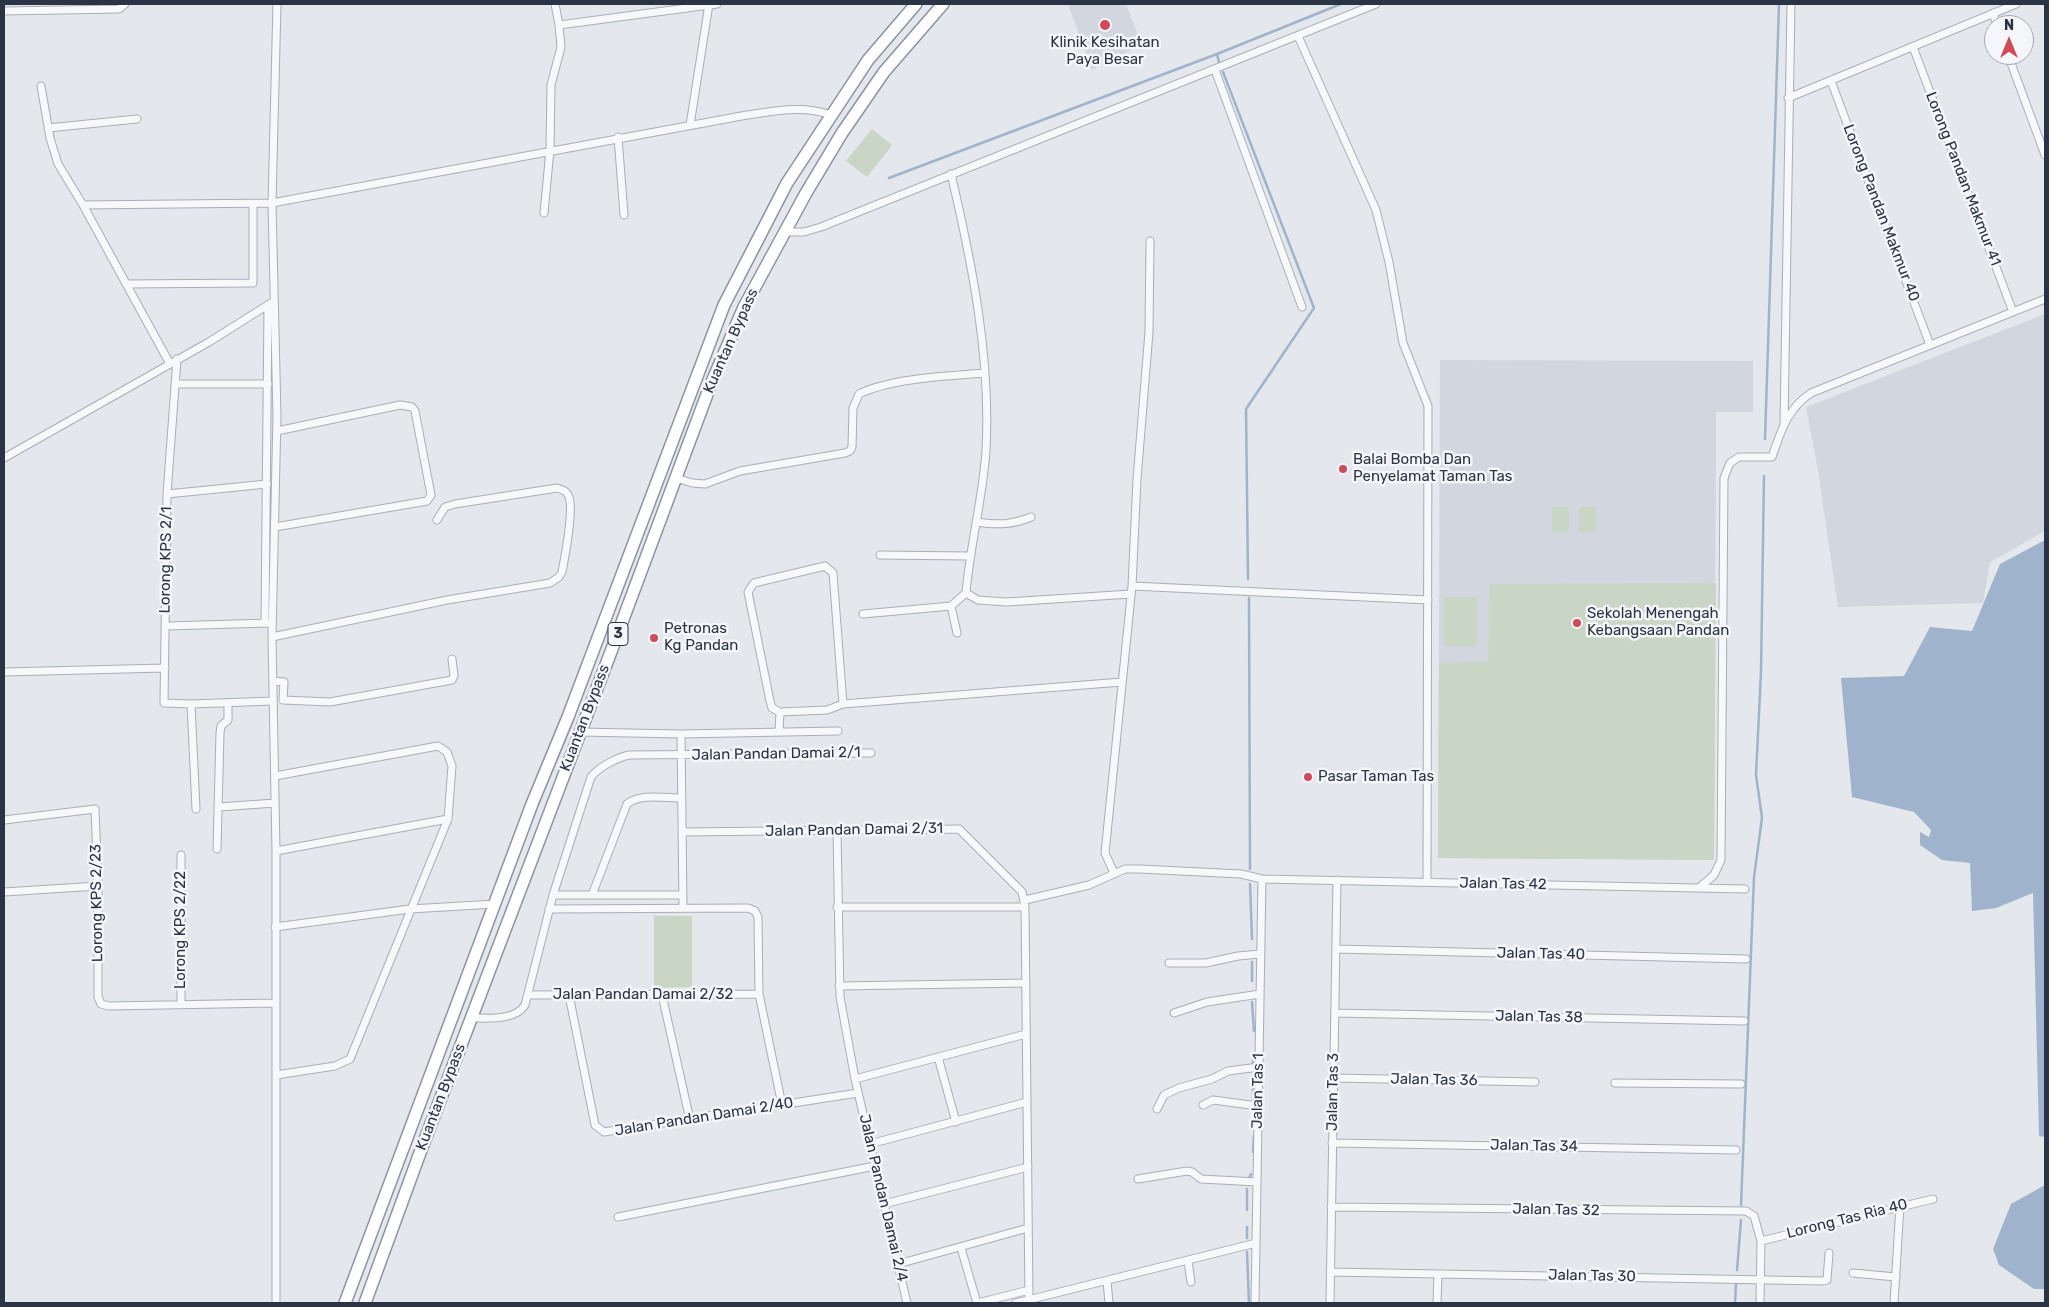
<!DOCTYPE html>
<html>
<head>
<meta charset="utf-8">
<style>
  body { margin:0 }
  #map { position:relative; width:2049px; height:1307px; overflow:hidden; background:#e4e7ec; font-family:Rubik,sans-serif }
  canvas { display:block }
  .frame { position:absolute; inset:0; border:5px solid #2b3445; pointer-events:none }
  .north { position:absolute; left:1984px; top:15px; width:50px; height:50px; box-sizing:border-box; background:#f4f6f9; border:1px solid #a4a8b1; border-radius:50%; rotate:0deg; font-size:14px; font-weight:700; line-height:20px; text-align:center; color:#2b3445 }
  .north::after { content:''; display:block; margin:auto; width:18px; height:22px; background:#d1495b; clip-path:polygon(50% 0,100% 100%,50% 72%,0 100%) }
</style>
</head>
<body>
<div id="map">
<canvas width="2049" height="1307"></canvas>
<div class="frame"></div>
<div class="north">N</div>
</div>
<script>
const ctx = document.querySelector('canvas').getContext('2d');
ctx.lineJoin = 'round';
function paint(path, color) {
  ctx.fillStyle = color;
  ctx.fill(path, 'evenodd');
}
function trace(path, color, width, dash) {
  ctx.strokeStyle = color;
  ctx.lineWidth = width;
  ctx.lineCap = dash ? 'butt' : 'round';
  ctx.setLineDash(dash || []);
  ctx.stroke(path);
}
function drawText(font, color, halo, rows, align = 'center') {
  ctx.font = font + ' Rubik,sans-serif';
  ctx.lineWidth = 5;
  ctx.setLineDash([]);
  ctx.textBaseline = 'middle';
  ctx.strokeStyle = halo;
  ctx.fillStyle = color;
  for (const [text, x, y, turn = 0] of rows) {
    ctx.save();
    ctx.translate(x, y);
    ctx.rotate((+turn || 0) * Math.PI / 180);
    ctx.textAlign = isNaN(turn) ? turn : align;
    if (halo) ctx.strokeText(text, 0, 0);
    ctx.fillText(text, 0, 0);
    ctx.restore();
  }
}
const built = new Path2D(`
  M 1068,4 L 1126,4 L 1142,45 L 1092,70 Z
  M 2045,314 L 2045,531 L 1990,562 L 1983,603 L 1838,607 L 1818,471 L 1806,407 Z
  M 1440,360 L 1753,361 L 1753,412 L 1716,412 L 1714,860 L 1438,858 Z`);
const green = new Path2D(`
  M 872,129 L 892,145 L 867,177 L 846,161 Z
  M 1569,507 L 1569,532 L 1552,532 L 1552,507 Z
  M 1579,507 L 1596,507 L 1596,532 L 1579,532 Z
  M 1716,583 L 1714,860 L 1438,858 L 1439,663 L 1488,662 L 1489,584 Z
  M 1444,597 L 1477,597 L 1477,646 L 1444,646 Z
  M 654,916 L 692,916 L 692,987 L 654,988 Z`);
const water = new Path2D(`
  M 2045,540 L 2045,1137 L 2039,1136 L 2033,893 L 1996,908 L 1972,911 L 1970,863 L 1942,860 L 1920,845 L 1920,832 L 1929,837 L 1931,830 L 1914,812 L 1852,797 L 1841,678 L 1904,676 L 1930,627 L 1972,631 L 2000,564 Z
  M 2045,1185 L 2045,1289 L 2034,1289 L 1999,1265 L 1993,1249 L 2011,1204 Z`);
const stream = new Path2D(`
  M 1217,54 L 1219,62
  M 1223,72 L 1314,308 L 1246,409 L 1248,579
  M 889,178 L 1217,54 L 1341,4
  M 1765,439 L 1779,4
  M 1249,598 L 1250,869
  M 1250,884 L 1252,939
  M 1252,962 L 1252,981
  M 1252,1002 L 1254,1031
  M 1253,1055 L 1253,1065
  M 1253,1102 L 1253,1075
  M 1253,1110 L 1256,1118
  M 1253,1152 L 1254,1136
  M 1248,1180 L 1251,1174
  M 1247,1189 L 1247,1210
  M 1741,1205 L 1754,877 L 1762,818 L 1756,775 L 1761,672 L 1764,476
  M 1247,1238 L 1247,1227
  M 1247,1252 L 1249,1303
  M 1737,1270 L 1741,1220
  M 1735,1303 L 1736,1283`);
const minor = new Path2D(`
  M 555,4 L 559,25 L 717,4
  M 4,11 L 119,9 L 125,4
  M 1993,13 L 1997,25
  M 1298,36 L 1376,210 L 1389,262 L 1403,343 L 1428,406 L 1427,882
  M 1913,47 L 2013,312
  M 2008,55 L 2045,155
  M 1215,70 L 1302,307
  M 1831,81 L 1930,345
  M 41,86 L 50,138 L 58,164 L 83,205 L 170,364
  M 1788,98 L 2016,4
  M 690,125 L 709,4
  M 48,128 L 137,119
  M 618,137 L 624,215
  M 951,174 C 972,263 991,358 986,450 C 983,498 970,545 966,593
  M 83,205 L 272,203 L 747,115 C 776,111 803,105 831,115
  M 544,213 L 550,150 L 551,85 L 561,47 L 559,25
  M 784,232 L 804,232 L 821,227 L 1376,4
  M 126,284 L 253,283 L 253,204
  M 177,359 L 167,494 L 164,703 L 191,704 L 273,701
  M 175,384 L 268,384
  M 1784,423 L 1791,4
  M 4,458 L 209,342 L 271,303
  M 676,478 L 692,483 L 705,484 L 740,471 L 845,453 L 850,451 L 852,447 L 853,408 L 859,394 C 891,378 949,376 985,373
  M 167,494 L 267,484
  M 976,522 C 997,525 1012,525 1031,517
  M 275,527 L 427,501 L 431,495 L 415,411 L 412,407 L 400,405 L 277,431
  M 880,555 L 969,556
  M 1132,586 L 1428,600
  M 951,606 L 957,633
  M 863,614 L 951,606 L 966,593 L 978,600 L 1007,602 L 1131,594
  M 265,623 L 268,305
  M 166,626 L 270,623
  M 272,637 L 447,600 L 550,583 L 559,577 L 562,572 C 565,556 574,511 569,497 C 567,491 563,490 557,488 L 455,504 L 445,507 L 437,520
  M 4,672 L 165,668
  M 273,681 L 284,682 L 283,700 L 330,702 L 452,680 L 454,676 L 452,659
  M 191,704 L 196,809
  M 780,712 L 772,708 L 770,701 L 748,592 L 754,583 L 825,566 L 833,573 L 843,704
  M 780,712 L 827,710 L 843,704 L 1122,682
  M 579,732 L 681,734 L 838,731
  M 779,732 L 780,712
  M 681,734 L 683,908
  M 275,776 L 438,746 L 447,752 L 452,766 L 448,819 L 350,1059 L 335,1066 L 276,1075
  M 219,807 L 275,803
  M 4,820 L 95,809 L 98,886 L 98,997 L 101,1004 L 109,1006 L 275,1003
  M 837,830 L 840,997 L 855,1079 L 907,1303
  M 682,832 L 959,829 L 1022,892 L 1025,907 L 1029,1300
  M 217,849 L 220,733 L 221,726 L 228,720 L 228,703
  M 276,851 L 448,819
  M 1114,873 L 1105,853 L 1132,586 L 1137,479 L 1149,332 L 1150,241
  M 1699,888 L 1714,875 L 1721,860 L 1724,478 L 1730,463 L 1739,457 L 1772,457 C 1781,431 1787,409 1811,393 L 2045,299
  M 4,892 L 98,886
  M 553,895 L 683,895
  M 592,895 L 627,804 C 640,793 665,798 682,798
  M 1025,900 L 1089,885 L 1125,869 L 1140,869 L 1241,874 L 1262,879 L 1745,889
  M 837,907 L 1025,907
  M 549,909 L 748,908 L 755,911 L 758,917 L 759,994 L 782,1105
  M 275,927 L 410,909 L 495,904
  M 1336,949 L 1746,959
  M 1169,963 L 1206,963 L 1238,956 L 1260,954
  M 839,986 L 1026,983
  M 528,995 L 759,994
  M 569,995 L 595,1125 L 604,1132 L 858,1093
  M 662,995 L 690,1120
  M 181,1005 L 181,855
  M 1174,1013 L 1207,1002 L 1260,994
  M 1335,1013 L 1744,1021
  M 472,1018 C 488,1018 515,1021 525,1005 L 553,895 L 591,777 C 599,767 616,758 629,755 L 871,753
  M 938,1057 L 956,1122
  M 1334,1078 L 1535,1082
  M 855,1079 L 1026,1034
  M 1615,1083 L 1741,1084
  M 1203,1105 L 1213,1100 L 1258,1106
  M 1157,1109 L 1164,1095 L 1179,1088 L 1212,1079 L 1228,1071 L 1259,1067
  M 1332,1143 L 1736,1150
  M 870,1144 L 1027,1102
  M 1138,1179 L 1187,1171 L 1192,1172 L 1201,1179 L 1257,1182
  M 884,1204 L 1028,1167
  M 1331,1207 L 1746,1211 L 1754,1216 L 1761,1241 L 1760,1303
  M 618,1217 L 875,1166
  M 1761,1241 L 1933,1199
  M 961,1248 L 977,1303
  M 1188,1261 L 1191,1282
  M 898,1264 L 1028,1228
  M 1330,1272 L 1823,1281 L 1827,1280 L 1829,1253
  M 1853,1273 L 1896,1277
  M 1107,1281 L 1109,1303
  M 276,1303 L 276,851 L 272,637 L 277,416 L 272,203 L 277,4
  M 978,1303 L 1029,1290
  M 1016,1303 L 1256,1243
  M 1255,1303 L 1262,879
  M 1330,1303 L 1337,880
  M 1437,1303 L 1438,1274
  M 1894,1303 L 1900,1206`);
const trunk = new Path2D(`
  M 345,1303 L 532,804 L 568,717 L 724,305 L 787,183 L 868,60 L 916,4
  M 365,1303 L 421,1150 L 612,649 L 709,389 L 744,307 L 806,193 L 842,133 L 884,72 L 943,4`);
const markers = [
  [1105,25,6,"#d1495b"],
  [1343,469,5,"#d1495b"],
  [1577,623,5,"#d1495b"],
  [654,638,5,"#d1495b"],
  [1308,777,5,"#d1495b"]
];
const shields = [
  [618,634,20]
];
const shieldNames = [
  ["3",618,634]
];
const poiNames = [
  ["Klinik Kesihatan",1105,43,"center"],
  ["Paya Besar",1105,60,"center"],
  ["Balai Bomba Dan",1353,460],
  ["Penyelamat Taman Tas",1353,477],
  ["Sekolah Menengah",1587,614],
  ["Kebangsaan Pandan",1587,631],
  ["Petronas",664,629],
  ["Kg Pandan",664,646],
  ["Pasar Taman Tas",1318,777]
];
const streetNames = [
  ["Lorong Pandan Makmur 41",1963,179,69],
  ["Lorong Pandan Makmur 40",1881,213,69],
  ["Kuantan Bypass",731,341,-66],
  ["Lorong KPS 2/1",166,560,-89],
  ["Kuantan Bypass",585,718,-69],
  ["Jalan Pandan Damai 2/1",776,754,-1],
  ["Jalan Pandan Damai 2/31",854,830,-1],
  ["Jalan Tas 42",1503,884,1],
  ["Lorong KPS 2/23",97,903,-91],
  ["Lorong KPS 2/22",181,930,-90],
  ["Jalan Tas 40",1541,954,1],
  ["Jalan Pandan Damai 2/32",643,995],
  ["Jalan Tas 38",1539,1017,1],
  ["Jalan Tas 36",1434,1080,1],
  ["Jalan Tas 1",1258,1091,-89],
  ["Jalan Tas 3",1333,1092,-89],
  ["Kuantan Bypass",441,1097,-69],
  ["Jalan Pandan Damai 2/40",704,1117,-9],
  ["Jalan Tas 34",1534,1146,1],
  ["Jalan Pandan Damai 2/4",883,1198,77],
  ["Jalan Tas 32",1556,1210,1],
  ["Lorong Tas Ria 40",1847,1219,-14],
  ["Jalan Tas 30",1592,1276,1]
];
paint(built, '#d2d6de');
paint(green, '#c9d6c5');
paint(water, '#9fb4cc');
trace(stream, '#9fb4cc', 2.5);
trace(minor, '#a9aeb7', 9);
trace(trunk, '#8b94a3', 14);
trace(minor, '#f7f8fa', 7);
trace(trunk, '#fff', 11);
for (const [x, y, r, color] of markers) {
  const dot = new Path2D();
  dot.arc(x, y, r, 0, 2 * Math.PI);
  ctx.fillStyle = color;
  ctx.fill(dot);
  trace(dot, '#f4f6f9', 2);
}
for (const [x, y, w] of shields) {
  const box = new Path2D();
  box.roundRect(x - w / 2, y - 11.5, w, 23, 4);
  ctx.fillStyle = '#f4f6f9';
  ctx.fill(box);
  trace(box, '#2b3445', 1);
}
drawText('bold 14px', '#2b3445', null, shieldNames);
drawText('15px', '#2b3445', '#f4f6f9', poiNames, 'left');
drawText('15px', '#2b3445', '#f4f6f9', streetNames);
</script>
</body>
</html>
